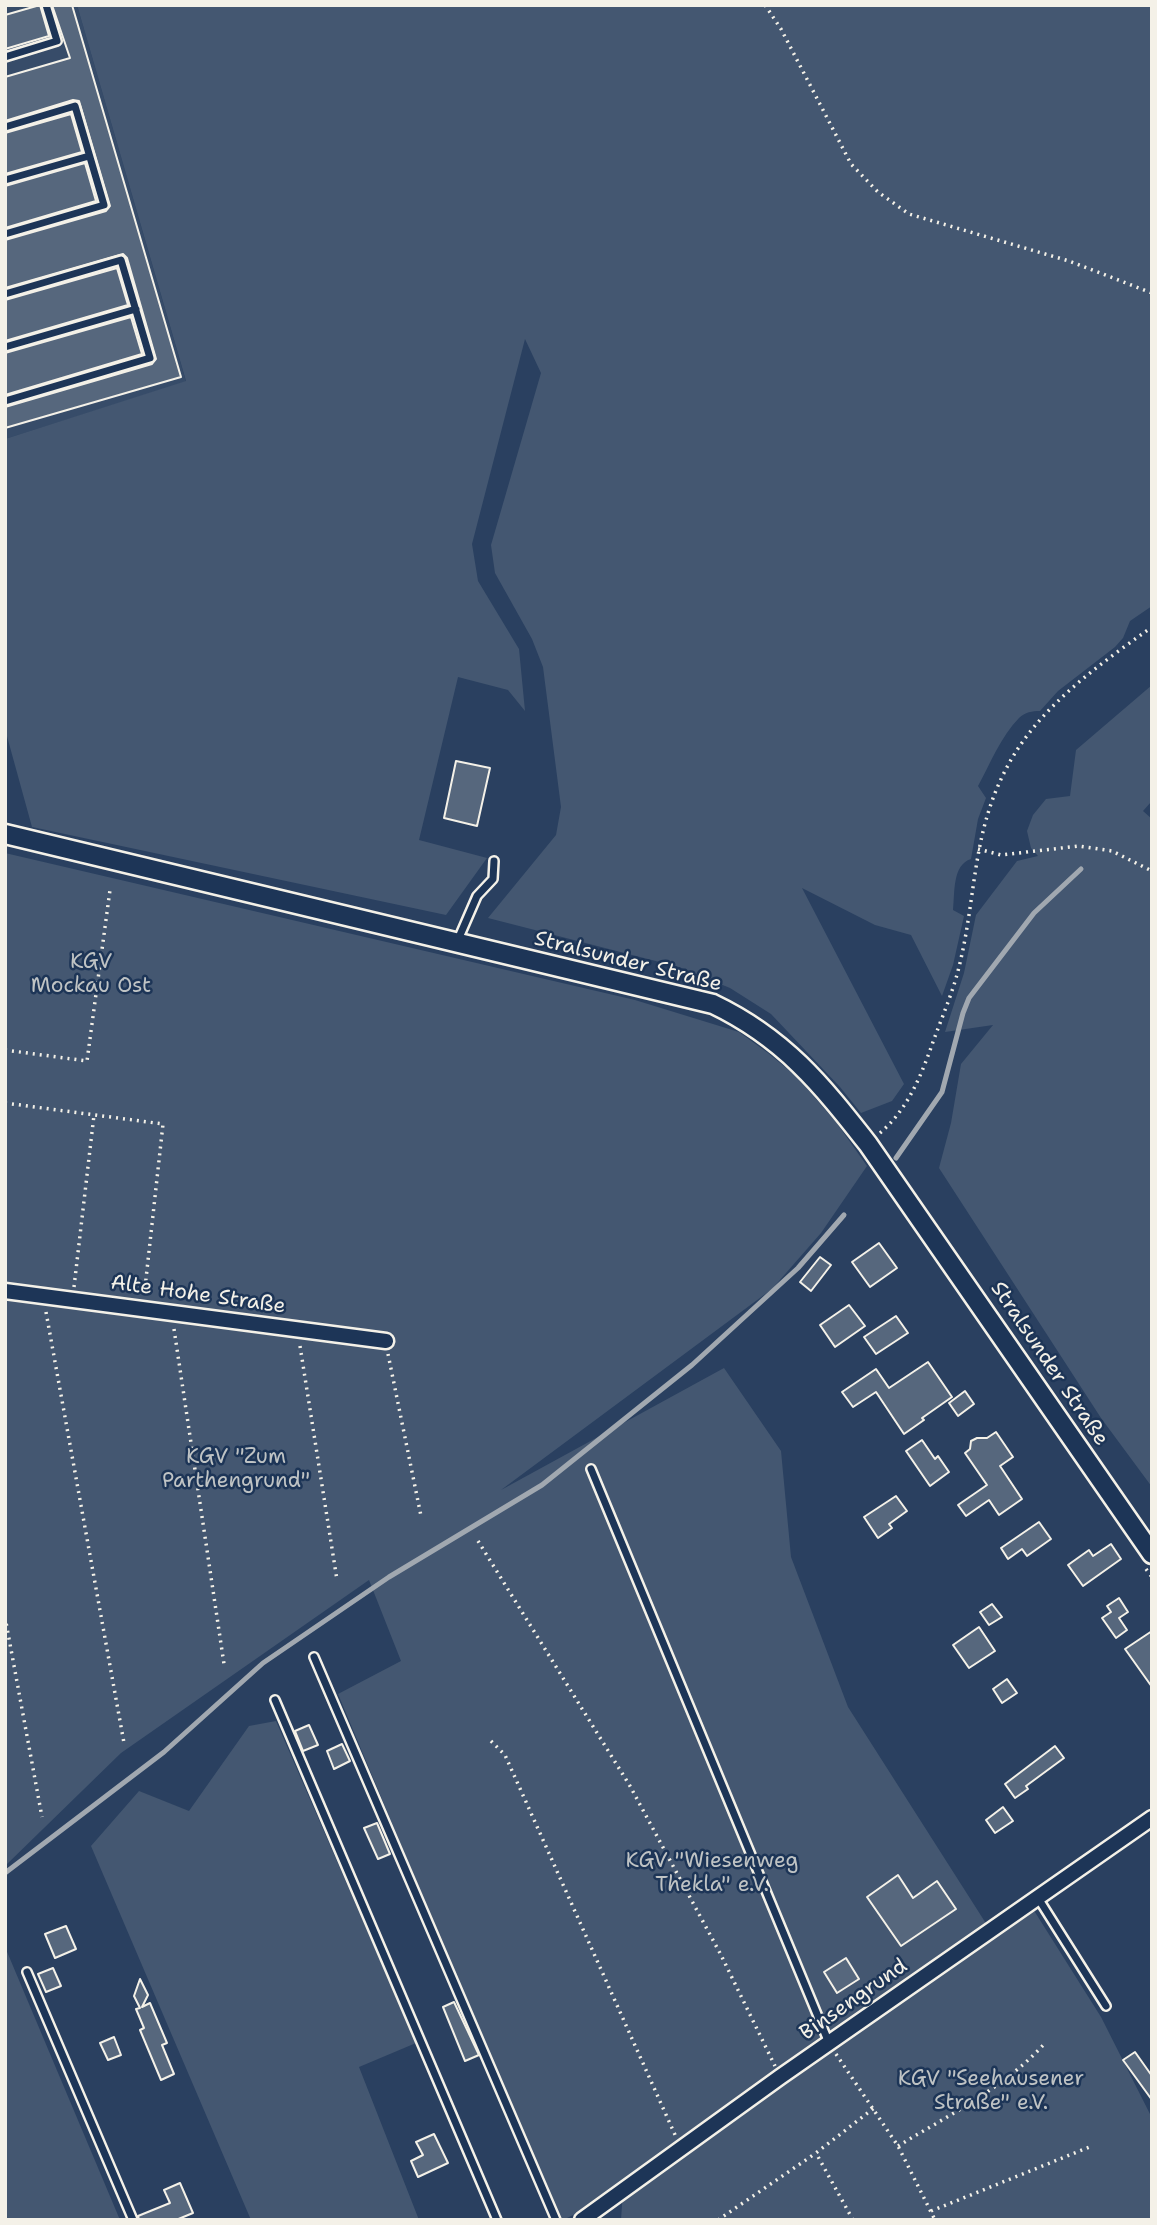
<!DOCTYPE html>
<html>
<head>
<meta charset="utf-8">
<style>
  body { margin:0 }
  #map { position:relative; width:1157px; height:2225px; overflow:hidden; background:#2a4060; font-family:"Shantell Sans",sans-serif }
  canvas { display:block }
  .frame { position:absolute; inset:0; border:7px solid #f4f1e8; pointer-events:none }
</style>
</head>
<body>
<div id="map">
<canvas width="1157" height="2225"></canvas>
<div class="frame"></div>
</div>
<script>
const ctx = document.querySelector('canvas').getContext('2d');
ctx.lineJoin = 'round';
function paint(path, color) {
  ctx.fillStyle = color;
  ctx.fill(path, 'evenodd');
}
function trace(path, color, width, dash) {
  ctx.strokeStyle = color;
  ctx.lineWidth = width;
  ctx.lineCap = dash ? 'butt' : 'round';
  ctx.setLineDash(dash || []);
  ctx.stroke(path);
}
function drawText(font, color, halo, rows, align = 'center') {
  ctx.font = font + ' "Shantell Sans",sans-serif';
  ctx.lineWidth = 5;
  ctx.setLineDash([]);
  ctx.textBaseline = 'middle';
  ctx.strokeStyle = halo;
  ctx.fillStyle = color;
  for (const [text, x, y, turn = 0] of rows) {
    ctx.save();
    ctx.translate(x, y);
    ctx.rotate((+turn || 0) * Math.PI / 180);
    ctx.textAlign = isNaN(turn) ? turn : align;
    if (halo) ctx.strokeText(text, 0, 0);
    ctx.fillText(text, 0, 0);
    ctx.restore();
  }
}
const built = new Path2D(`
  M 5,5 L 77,5 L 186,382 L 5,439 Z`);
const green = new Path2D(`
  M 77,5 L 1152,5 L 1152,606 L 1130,621 L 1123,638 L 1115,647 L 1058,691 L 1040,711 C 1032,711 1025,712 1019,718 C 1001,736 990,764 978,786 L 986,798 L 978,819 L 971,859 C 952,865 955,893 953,910 L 964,916 L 953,965 L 942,996 L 911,935 L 875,925 L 802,888 L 904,1084 L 892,1101 L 861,1113 L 840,1087 L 771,1014 L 730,988 L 679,967 L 488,918 L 556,835 L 561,807 L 543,667 L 532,639 L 495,573 L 491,545 L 541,373 L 525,339 L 472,544 L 478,581 L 519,649 L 525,711 L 508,690 L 458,677 L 419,840 L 487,858 L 446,915 L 32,827 L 5,729 L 5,439 L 186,381 Z
  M 1152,685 L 1151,802 L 1143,811 L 1152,819 L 1152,1487 L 1101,1418 L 939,1168 L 951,1123 L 961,1064 L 993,1025 L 945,1032 L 964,973 L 976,915 L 1017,861 L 1038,856 L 1031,848 L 1027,831 L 1033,815 L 1046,799 L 1070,796 L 1076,750 Z
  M 5,853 L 635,1000 L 739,1032 L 768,1053 L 796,1076 L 836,1122 L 867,1166 L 821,1233 L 772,1289 L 501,1490 L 724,1368 L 781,1451 L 791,1557 L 848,1707 L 987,1925 L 1033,1909 L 1101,2017 L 1152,2118 L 1152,2220 L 621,2220 L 623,2190 L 563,2220 L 558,2220 L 338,1694 L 401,1661 L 369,1580 L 121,1753 L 5,1866 Z
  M 276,1721 L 416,2043 L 359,2067 L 419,2220 L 251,2220 L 91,1846 L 139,1791 L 189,1811 L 249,1726 Z
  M 5,1947 L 120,2220 L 5,2220 Z`);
const stream = new Path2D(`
  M 896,1158 L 942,1092 L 963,1013 L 969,998 L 1034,913 L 1081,869
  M 5,1873 L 164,1752 L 263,1663 L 389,1577 L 542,1485 L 692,1365 L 798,1268 L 844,1215`);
const building = new Path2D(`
  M 40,5 L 49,36 L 5,49 L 5,15 Z
  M 52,5 L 72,5 L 181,377 L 5,428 L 5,407 L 152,364 L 156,359 L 127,258 L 123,254 L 5,288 L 5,240 L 106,211 L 110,206 L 79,101 L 73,100 L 5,121 L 5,77 L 70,58 Z
  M 71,114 L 82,152 L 5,174 L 5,133 Z
  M 85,163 L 96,201 L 5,228 L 5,186 Z
  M 117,268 L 128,305 L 5,341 L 5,300 Z
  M 131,317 L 142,354 L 5,395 L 5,353 Z
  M 456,761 L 490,768 L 477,826 L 444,818 Z
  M 879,1243 L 897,1268 L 870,1287 L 852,1262 Z
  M 820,1257 L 831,1265 L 811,1291 L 800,1282 Z
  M 849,1305 L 865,1326 L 835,1347 L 820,1325 Z
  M 896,1316 L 908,1333 L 876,1354 L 864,1337 Z
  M 928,1362 L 952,1397 L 922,1418 L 924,1420 L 904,1434 L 876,1392 L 853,1407 L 842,1392 L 876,1369 L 889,1388 Z
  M 965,1391 L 974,1404 L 958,1416 L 949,1403 Z
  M 996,1432 L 1013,1457 L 1000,1466 L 1022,1499 L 999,1515 L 989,1500 L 966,1516 L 958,1505 L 987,1485 L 965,1453 L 970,1449 L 971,1441 L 977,1438 L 987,1438 Z
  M 922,1440 L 935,1459 L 938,1456 L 949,1472 L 930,1486 L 906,1451 Z
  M 896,1496 L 907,1511 L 889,1524 L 892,1528 L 878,1538 L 864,1517 Z
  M 1039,1522 L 1051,1539 L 1027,1556 L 1022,1549 L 1008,1559 L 1001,1548 Z
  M 1111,1544 L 1121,1559 L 1083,1586 L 1068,1565 L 1089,1550 L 1093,1556 Z
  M 1119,1598 L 1128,1612 L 1119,1618 L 1127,1630 L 1116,1638 L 1102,1618 L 1111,1612 L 1107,1606 Z
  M 992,1604 L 1002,1617 L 989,1625 L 980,1612 Z
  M 979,1627 L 995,1651 L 969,1668 L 953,1645 Z
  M 1152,1631 L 1152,1687 L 1125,1649 Z
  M 1007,1679 L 1017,1693 L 1002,1703 L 993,1689 Z
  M 309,1725 L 318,1745 L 303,1751 L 295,1731 Z
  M 342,1744 L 350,1761 L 334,1769 L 327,1751 Z
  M 1055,1746 L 1064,1758 L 1026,1786 L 1028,1789 L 1015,1798 L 1005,1784 Z
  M 1003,1807 L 1013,1821 L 995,1833 L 986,1820 Z
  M 377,1823 L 390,1854 L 378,1859 L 364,1828 Z
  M 898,1875 L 913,1898 L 937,1881 L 956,1909 L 901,1946 L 867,1897 Z
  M 66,1926 L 76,1949 L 55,1958 L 45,1934 Z
  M 846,1958 L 859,1979 L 837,1993 L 824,1972 Z
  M 53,1968 L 61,1986 L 46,1992 L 38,1974 Z
  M 140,1979 L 148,1995 L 142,2007 L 150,2003 L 167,2043 L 162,2045 L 174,2074 L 161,2080 L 140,2030 L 144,2028 L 136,2009 L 140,2008 L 134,1996 Z
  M 454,2002 L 479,2055 L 465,2061 L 443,2007 Z
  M 114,2037 L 121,2055 L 108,2060 L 100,2043 Z
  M 1135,2052 L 1152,2076 L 1152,2100 L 1123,2060 Z
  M 434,2134 L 448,2163 L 418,2177 L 411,2161 L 423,2155 L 416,2142 Z
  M 180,2183 L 193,2213 L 176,2220 L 139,2220 L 138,2216 L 170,2203 L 164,2190 Z`);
const path = new Path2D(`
  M 765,5 L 781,29 L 851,164 L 878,192 L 909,214 L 1069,261 L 1152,293
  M 978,849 L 1001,855 L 1079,846 L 1112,851 L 1152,871
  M 5,1050 L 87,1061 L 110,890
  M 5,1103 L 163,1124 L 144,1297
  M 880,1133 C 908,1109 921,1076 933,1042 C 942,1017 953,992 959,967 C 976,899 972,835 1005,771 C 1036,709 1097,666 1152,627
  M 74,1287 L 94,1115
  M 46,1312 L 124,1743
  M 174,1329 L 224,1664
  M 300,1346 L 337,1580
  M 388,1354 L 421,1516
  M 478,1541 L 630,1786 L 721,1955 L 775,2066
  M 1146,1569 L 1152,1577
  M 5,1617 L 42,1817
  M 491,1741 L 505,1755 L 676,2137
  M 836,2054 L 898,2146 L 935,2220
  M 898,2146 C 949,2115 1006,2087 1046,2042
  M 931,2211 L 1092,2146
  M 718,2220 L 816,2153
  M 853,2220 L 816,2153 L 874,2108`);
const service = new Path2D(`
  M 5,57 L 57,41 L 46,5
  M 5,127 L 75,106 L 104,205 L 5,234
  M 5,180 L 89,156
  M 5,294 L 121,260 L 150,358 L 5,401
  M 5,347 L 136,309
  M 457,942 L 477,896 L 493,879 L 494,861
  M 591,1469 L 829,2043
  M 314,1657 L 556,2220
  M 275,1700 L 497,2220
  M 1038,1898 L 1106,2006
  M 27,1972 L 133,2220`);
const minor = new Path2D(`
  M 5,1291 L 386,1341
  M 582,2220 L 780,2077 L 1152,1818`);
const tertiary = new Path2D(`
  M 5,834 L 713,1004 C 784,1038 821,1084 868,1144 L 1152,1554`);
const streetNames = [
  ["Stralsunder Straße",628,962,14],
  ["Alte Hohe Straße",198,1295,8],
  ["Stralsunder Straße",1049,1364,56],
  ["Binsengrund",854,2000,-35]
];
const parkNames = [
  ["KGV",91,963],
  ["Mockau Ost",91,987],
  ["KGV \"Zum",236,1458],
  ["Parthengrund\"",236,1482],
  ["KGV \"Wiesenweg",712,1862],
  ["Thekla\" e.V.",712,1886],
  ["KGV \"Seehausener",991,2080],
  ["Straße\" e.V.",991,2104]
];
paint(built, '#374c69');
paint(green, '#445771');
trace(stream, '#a1a8b0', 5);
paint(building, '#56677d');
trace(building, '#f4f1e8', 2);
trace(service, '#f4f1e8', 12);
trace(minor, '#f4f1e8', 19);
trace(tertiary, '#f4f1e8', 23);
trace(path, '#f4f1e8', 3.5, [2, 5]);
trace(service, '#1d3557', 7);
trace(minor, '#1d3557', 14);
trace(tertiary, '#1d3557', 18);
drawText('21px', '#f4f1e8', '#1d3557', streetNames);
drawText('21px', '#bfc3c4', '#1d3557', parkNames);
</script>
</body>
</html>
